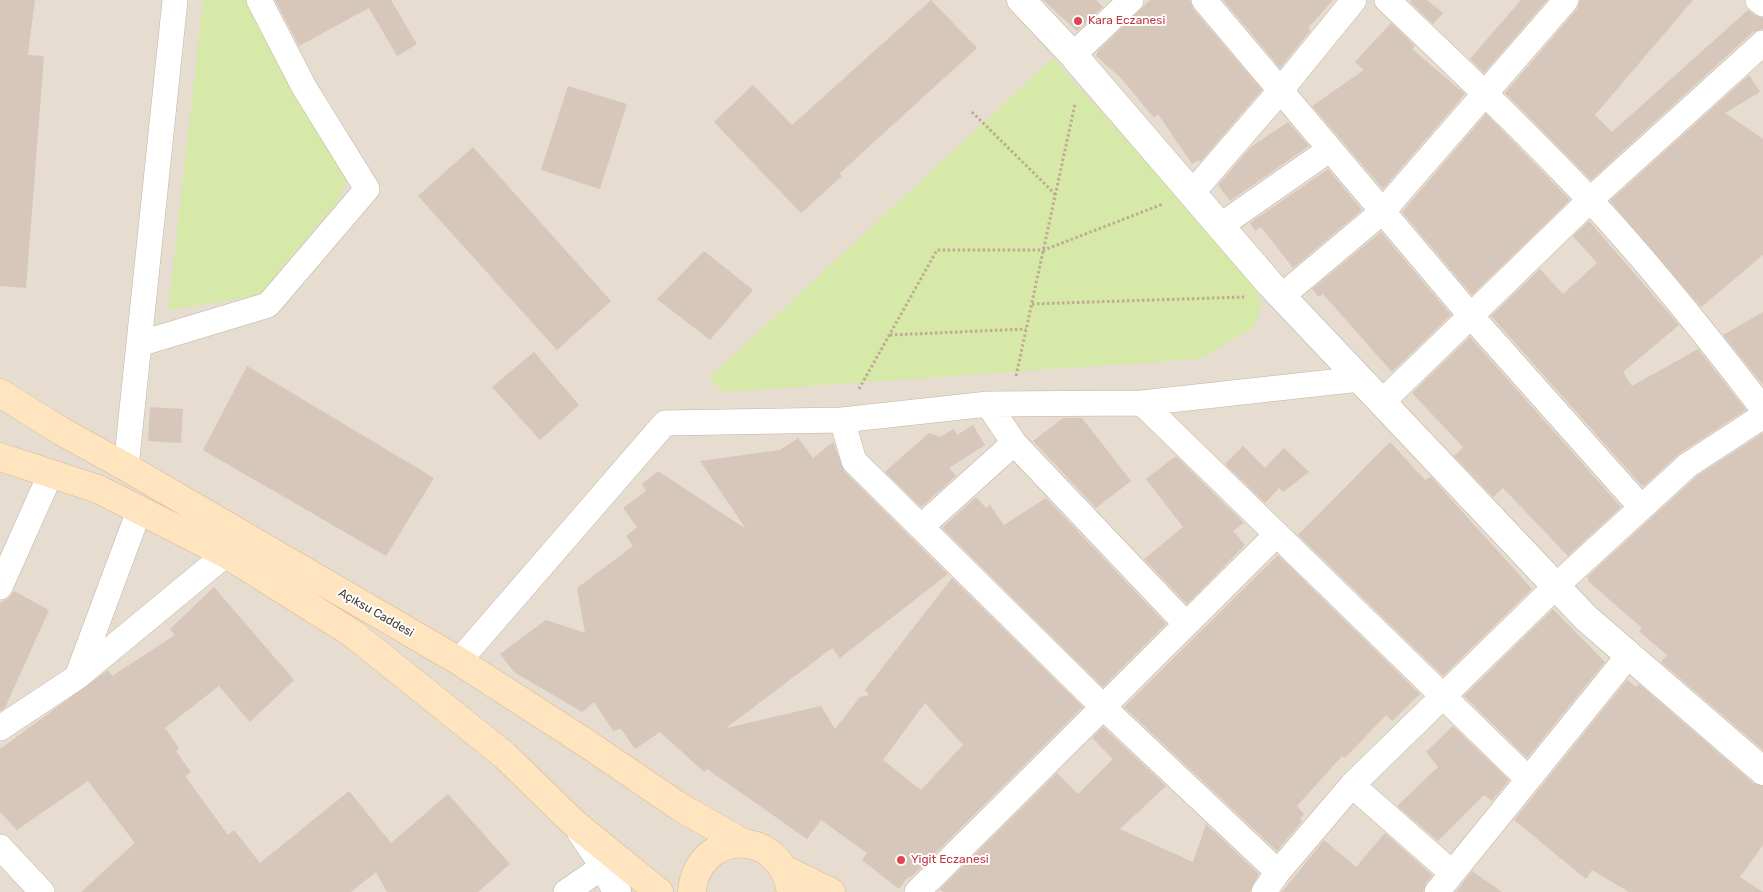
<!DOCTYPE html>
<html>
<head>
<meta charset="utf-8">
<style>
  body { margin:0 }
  canvas { display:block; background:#f2ebe2 }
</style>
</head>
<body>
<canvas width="1763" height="892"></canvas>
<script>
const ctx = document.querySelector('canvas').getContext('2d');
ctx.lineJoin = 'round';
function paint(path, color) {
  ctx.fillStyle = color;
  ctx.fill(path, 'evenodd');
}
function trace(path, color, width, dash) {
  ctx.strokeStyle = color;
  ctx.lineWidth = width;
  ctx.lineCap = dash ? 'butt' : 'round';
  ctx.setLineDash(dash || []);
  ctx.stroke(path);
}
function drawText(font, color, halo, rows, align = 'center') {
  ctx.font = font + ' Rubik,sans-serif';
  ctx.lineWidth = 4;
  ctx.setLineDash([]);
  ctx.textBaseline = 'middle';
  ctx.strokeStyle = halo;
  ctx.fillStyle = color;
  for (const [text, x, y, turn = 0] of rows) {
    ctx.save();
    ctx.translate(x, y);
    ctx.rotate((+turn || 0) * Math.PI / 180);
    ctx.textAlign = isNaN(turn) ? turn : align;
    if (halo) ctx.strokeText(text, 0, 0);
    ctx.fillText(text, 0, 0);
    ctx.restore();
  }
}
const residential = new Path2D(`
  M 0,0 L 1763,0 L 1763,892 L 0,892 Z`);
const green = new Path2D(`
  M 203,0 L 250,0 L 349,175 L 339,200 L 258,296 L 168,310 Z
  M 1053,58 L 1257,285 L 1261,310 L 1253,328 L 1199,359 L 724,392 L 709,378 Z`);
const building = new Path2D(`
  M 0,0 L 35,0 L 28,55 L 44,56 L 26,288 L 0,286 Z
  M 275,0 L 391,0 L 417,44 L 397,56 L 369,8 L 299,46 Z
  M 931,0 L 977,48 L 839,174 L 842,176 L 801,213 L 714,122 L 753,85 L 792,125 Z
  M 1043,0 L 1096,0 L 1103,7 L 1077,31 Z
  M 1150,0 L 1190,0 L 1193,9 L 1262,90 L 1200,162 L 1198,160 L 1192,164 L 1158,114 L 1154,118 L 1121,78 L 1096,56 L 1098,51 Z
  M 1223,0 L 1333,0 L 1308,28 L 1310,31 L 1280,68 Z
  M 1412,0 L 1427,0 L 1443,13 L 1433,24 L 1410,2 Z
  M 1521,0 L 1547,0 L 1484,73 L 1470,59 Z
  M 1580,0 L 1693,0 L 1595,115 L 1612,132 L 1748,10 L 1754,15 L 1763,18 L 1763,29 L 1753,32 L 1591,180 L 1505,93 L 1577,9 Z
  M 1391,23 L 1415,46 L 1412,49 L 1465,94 L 1383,189 L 1312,106 L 1364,70 L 1355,62 Z
  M 1749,75 L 1760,92 L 1725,113 L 1763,139 L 1763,255 L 1701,307 L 1610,201 Z
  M 568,86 L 627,104 L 600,189 L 541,170 Z
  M 1486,114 L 1570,200 L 1472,295 L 1402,212 Z
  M 1288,122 L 1309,146 L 1230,201 L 1218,185 L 1251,147 Z
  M 473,147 L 611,301 L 557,350 L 418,196 Z
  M 1328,169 L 1362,210 L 1293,268 L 1261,227 L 1255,231 L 1250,223 Z
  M 1589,221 L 1679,325 L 1623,372 L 1632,386 L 1698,349 L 1746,410 L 1680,453 L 1643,487 L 1491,316 L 1540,269 L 1563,294 L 1597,263 L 1573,236 Z
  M 1381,232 L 1451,315 L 1392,372 L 1323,294 L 1319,297 L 1312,289 Z
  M 704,251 L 753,290 L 710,340 L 657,299 Z
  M 1763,312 L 1763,385 L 1723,335 Z
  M 1470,337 L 1621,507 L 1568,556 L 1503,488 L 1493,497 L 1454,456 L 1463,447 L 1412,393 Z
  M 534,352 L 579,405 L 540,440 L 492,387 Z
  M 247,366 L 434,478 L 386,556 L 203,450 Z
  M 150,407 L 183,409 L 181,443 L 148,441 Z
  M 1063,418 L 1082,418 L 1131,481 L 1096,508 L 1033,441 Z
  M 973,425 L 985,445 L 949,468 L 956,476 L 921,507 L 885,472 L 929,433 L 940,437 L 954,429 L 957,435 Z
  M 1763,433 L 1763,750 L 1661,662 L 1667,655 L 1639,631 L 1642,628 L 1588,581 L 1589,579 L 1587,577 L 1697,476 Z
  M 798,438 L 813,458 L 833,442 L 844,471 L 948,574 L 840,658 L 832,648 L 726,728 L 821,706 L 835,729 L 860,697 L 869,695 L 865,690 L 952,578 L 1083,707 L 910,878 L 908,877 L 899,889 L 862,860 L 867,853 L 821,820 L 807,839 L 707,769 L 704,772 L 660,732 L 635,749 L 621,729 L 613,731 L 594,702 L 582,712 L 514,672 L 500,654 L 546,620 L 585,633 L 577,588 L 633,546 L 626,536 L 637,527 L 623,508 L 646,491 L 642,484 L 658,471 L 746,529 L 700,461 L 780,450 ZM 925,703 L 963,745 L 921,790 L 883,760 Z
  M 1390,442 L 1425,480 L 1431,477 L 1532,589 L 1443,676 L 1298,535 Z
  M 1243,446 L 1265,468 L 1284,448 L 1309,472 L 1283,492 L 1279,488 L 1265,503 L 1225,464 Z
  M 1176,456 L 1244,523 L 1233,531 L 1245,545 L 1187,604 L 1144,559 L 1183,527 L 1146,479 Z
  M 976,497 L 986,508 L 990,505 L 1004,525 L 1046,498 L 1166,624 L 1103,687 L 942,528 Z
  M 1278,555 L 1420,694 L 1392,721 L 1386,715 L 1345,758 L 1342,756 L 1297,806 L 1304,814 L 1300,819 L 1302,821 L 1277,851 L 1124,707 Z
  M 214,587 L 294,680 L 250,722 L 219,686 L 165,728 L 179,748 L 176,751 L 191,772 L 185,776 L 228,835 L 234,830 L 260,863 L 349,791 L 391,843 L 448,794 L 510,864 L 478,892 L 387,892 L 376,872 L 351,892 L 81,892 L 135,843 L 88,781 L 17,830 L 0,812 L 0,749 L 108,670 L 112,676 L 175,635 L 170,629 Z
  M 14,591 L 49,610 L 5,708 L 0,711 L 0,603 L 9,598 Z
  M 1553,609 L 1605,662 L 1527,758 L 1464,696 Z
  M 1627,680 L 1636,687 L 1639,684 L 1753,783 L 1763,786 L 1763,845 L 1740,877 L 1763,892 L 1629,892 L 1592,870 L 1586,879 L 1514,820 Z
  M 1453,726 L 1509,780 L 1492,801 L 1484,795 L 1438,841 L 1397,806 L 1438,767 L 1426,752 Z
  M 1103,727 L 1166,786 L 1120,829 L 1193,862 L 1206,824 L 1259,874 L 1250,892 L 944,892 L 939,890 L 1057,773 L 1078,794 L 1113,759 L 1092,738 Z
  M 1385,833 L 1432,875 L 1426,883 L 1423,892 L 1282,892 L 1324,840 L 1356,867 Z
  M 1472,871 L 1502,892 L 1456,892 Z`);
const path = new Path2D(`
  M 972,112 L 1056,195
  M 1032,304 L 1244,297
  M 890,335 L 1026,329
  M 1016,376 L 1075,104
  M 859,389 L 937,250 L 1044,250 L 1163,204`);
const minor = new Path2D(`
  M 1204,0 L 1471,316 L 1641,507
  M 1387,0 C 1456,65 1524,130 1589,199 C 1651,265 1708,337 1763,409
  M 1758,0 L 1763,4
  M 1073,55 L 1131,0
  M 1192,193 L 1280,91 L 1354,0
  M 1220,226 L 1329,150
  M 1282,296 L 1383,211 L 1566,0
  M 139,344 L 268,305 L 367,189 L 304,87 L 259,0
  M 1382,402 L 1590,200 L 1763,43
  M 1142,403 L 1527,778
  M 988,404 L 1014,443 L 1185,623
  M 842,420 L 854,461 L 1103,707 L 1278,872
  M 126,467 L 175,0
  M 922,526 L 1014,443
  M 0,587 L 51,473
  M 459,661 L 665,423 L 842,420 L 988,404 L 1142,403 L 1360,379
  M 77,677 L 139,511
  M 0,728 L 77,677 L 226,554
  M 1352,785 L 1452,873
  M 0,847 L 42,892
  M 566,892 L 604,866
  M 917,892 L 1277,534
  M 1264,892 L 1278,872 L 1352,785 L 1556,586 L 1688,465 L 1763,416
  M 1437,892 L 1629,655`);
const tertiary = new Path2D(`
  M 1021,0 L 1073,55 L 1270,284 L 1586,618 L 1763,771
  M 581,832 L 604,866 L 617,892`);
const secondary = new Path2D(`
  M 0,393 L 61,431 L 126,467 L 459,661 L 586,743 L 680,807 L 745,844
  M 0,457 L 98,489 L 226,554 L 352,633 L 504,755 L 574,823 L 659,892
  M 784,869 L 831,892
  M 692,892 C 697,830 780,825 791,892`);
const markers = [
  [1078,21,5,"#e0444e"],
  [901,860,5,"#e0444e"]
];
const healthNames = [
  ["Kara Eczanesi",1088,21],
  ["Yigit Eczanesi",911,860]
];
const streetNames = [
  ["Açıksu Caddesi",376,613,30]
];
paint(residential, '#e6dcd0');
paint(green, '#d6e9a8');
paint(building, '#d7c7ba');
trace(minor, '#c0b4a7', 26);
trace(tertiary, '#c0b4a7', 29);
trace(secondary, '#d8ba91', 29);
trace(path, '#c0aa95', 3, [2.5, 2.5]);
trace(minor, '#fff', 25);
trace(tertiary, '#fff', 28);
trace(secondary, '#ffe5bf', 28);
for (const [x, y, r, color] of markers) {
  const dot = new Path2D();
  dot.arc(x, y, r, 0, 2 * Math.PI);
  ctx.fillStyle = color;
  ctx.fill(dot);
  trace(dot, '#fff', 2);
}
drawText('12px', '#be3a42', '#fff', healthNames, 'left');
drawText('12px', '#433a32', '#fff', streetNames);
</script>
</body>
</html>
